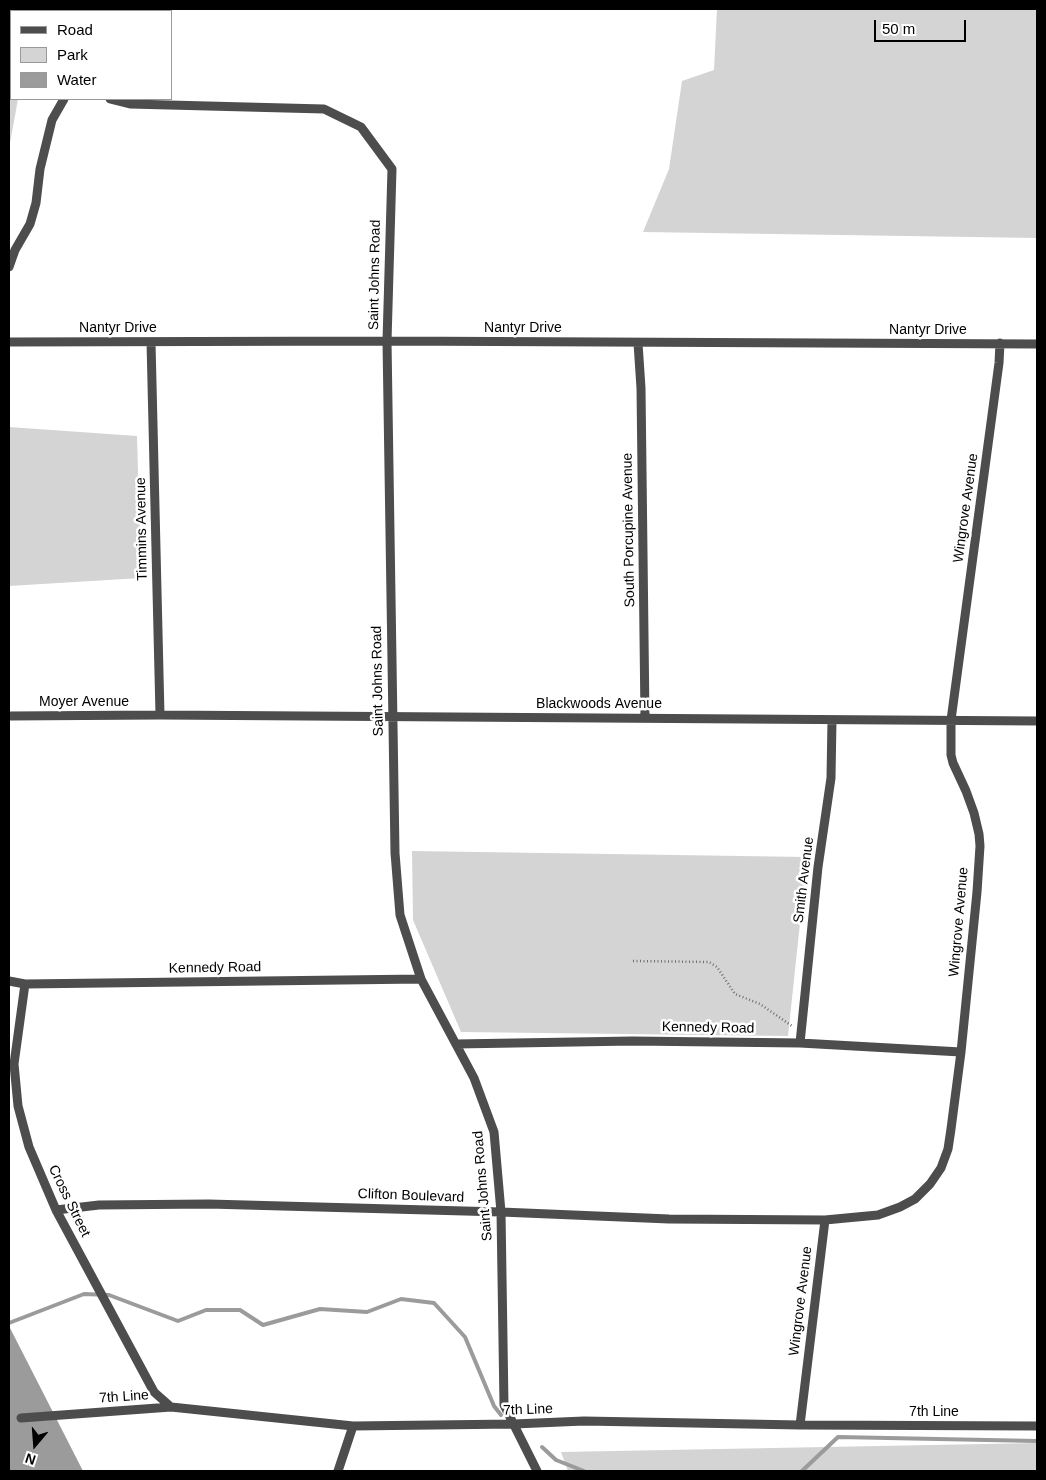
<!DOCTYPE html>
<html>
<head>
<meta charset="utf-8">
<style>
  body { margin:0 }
  #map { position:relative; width:1046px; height:1480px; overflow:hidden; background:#fff; font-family:Helvetica,sans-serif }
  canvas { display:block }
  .frame { position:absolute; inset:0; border:10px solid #000; pointer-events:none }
  .legend { position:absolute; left:10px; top:10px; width:162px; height:90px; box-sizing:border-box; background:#fff; border:1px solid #999; margin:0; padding:6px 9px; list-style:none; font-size:15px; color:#000 }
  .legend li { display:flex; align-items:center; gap:10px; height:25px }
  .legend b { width:25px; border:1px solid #999 }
  .north { position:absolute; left:10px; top:1420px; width:50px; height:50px; -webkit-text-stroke:4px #fff; paint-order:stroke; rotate:198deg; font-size:14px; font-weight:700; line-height:20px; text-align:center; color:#000 }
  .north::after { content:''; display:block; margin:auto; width:18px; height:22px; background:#000; clip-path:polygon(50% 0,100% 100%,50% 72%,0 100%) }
  .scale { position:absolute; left:874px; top:20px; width:92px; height:22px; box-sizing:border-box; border:2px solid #000; border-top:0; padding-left:6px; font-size:15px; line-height:18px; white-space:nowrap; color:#000; -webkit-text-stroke:4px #fff; paint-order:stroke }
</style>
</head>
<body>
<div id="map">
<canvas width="1046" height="1480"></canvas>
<div class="frame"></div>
<ul class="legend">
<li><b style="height:6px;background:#4d4d4d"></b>Road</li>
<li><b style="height:14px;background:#d4d4d4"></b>Park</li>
<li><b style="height:14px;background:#9b9b9b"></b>Water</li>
</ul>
<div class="north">N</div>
<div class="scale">50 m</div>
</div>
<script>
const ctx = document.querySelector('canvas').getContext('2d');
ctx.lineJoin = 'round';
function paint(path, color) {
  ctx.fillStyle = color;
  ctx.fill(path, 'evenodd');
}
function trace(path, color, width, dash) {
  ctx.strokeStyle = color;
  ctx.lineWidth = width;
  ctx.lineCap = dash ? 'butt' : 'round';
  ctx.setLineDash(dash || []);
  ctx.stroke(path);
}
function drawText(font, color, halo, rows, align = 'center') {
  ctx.font = font + ' Helvetica,sans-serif';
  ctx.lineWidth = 5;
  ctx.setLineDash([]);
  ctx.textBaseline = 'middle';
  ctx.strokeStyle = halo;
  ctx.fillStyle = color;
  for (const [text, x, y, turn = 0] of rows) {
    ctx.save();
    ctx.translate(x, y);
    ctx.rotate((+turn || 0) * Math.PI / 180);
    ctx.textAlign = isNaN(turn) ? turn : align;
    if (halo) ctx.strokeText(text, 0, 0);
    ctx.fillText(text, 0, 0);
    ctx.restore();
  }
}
const green = new Path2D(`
  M 9,9 L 28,9 L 28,11 L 11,11 L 11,99 L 18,99 L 9,149 Z
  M 717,9 L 1037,9 L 1037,238 L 643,232 L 669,169 L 682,81 L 714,70 Z
  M 9,427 L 137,436 L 141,578 L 9,586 Z
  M 412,851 L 807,857 L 788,1036 L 461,1032 L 413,920 Z
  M 1037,1443 L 1037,1471 L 568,1471 L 561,1452 Z`);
const water = new Path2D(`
  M 9,1326 L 83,1471 L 9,1471 Z`);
const stream = new Path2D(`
  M 9,1323 L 84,1294 L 109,1295 L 178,1321 L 206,1310 L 240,1310 L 263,1325 L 320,1309 L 367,1312 L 401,1299 L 434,1303 L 465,1337 L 494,1406 L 501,1415
  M 542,1447 L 556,1460 L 584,1471
  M 802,1471 L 838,1437 L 1037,1441`);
const path = new Path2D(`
  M 633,961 L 709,962 L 717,967 L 735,994 L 760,1004 L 792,1026`);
const minor = new Path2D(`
  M 66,11 L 66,9
  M 110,99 L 130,104 L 324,109 L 361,127 L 392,169 L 387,341 L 395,853 L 400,915 L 421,979 L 474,1078 L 494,1132 L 501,1212 L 504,1405 L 537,1471
  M 9,267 L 15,250 L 30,224 L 36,203 L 40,169 L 52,120 L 64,99
  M 9,342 L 387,341 L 1037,344
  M 151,342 L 160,715
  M 638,343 L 641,388 L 645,718
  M 9,716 L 160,715 L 1037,721
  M 9,981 L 25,984 L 421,979
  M 25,984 L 14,1064 L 18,1106 L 29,1147 L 56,1210 L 154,1392 L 171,1407
  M 800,1043 L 818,867 L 831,778 L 832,720
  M 456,1044 L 633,1041 L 800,1043 L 961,1052
  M 56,1210 L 99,1205 L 209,1204 L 501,1212 L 669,1219 L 825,1220 L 878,1215 L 900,1207 L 915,1199 L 930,1184 L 941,1168 L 948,1149 L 951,1129 L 961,1052 L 977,892 L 980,846 L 979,834 L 974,813 L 966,791 L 953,763 L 951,755 L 951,720 L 999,363 L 1000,343
  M 21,1418 L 171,1407 L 353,1426 L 514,1424 L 584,1421 L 800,1425 L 1037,1426
  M 800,1425 L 825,1220
  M 338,1471 L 353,1426`);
const streetNames = [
  ["Saint Johns Road",375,275,-89],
  ["Nantyr Drive",118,328],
  ["Nantyr Drive",523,328],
  ["Nantyr Drive",928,330],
  ["Wingrove Avenue",966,508,-82],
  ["Timmins Avenue",142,529,-91],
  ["South Porcupine Avenue",629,530,-91],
  ["Saint Johns Road",378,681,-91],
  ["Moyer Avenue",84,702],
  ["Blackwoods Avenue",599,704],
  ["Smith Avenue",804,880,-83],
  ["Wingrove Avenue",959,922,-85],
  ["Kennedy Road",215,968,-1],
  ["Kennedy Road",708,1028,1],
  ["Saint Johns Road",483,1186,-95],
  ["Clifton Boulevard",411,1196,2],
  ["Cross Street",69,1201,64],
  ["Wingrove Avenue",801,1301,-83],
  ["7th Line",124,1397,-4],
  ["7th Line",528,1410,-2],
  ["7th Line",934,1412]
];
paint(green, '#d4d4d4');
paint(water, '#9b9b9b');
trace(stream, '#9b9b9b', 4);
trace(path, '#6f6f6f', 2.5, [1, 2.5]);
trace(minor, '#4d4d4d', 9);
drawText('14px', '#000', '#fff', streetNames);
</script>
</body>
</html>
